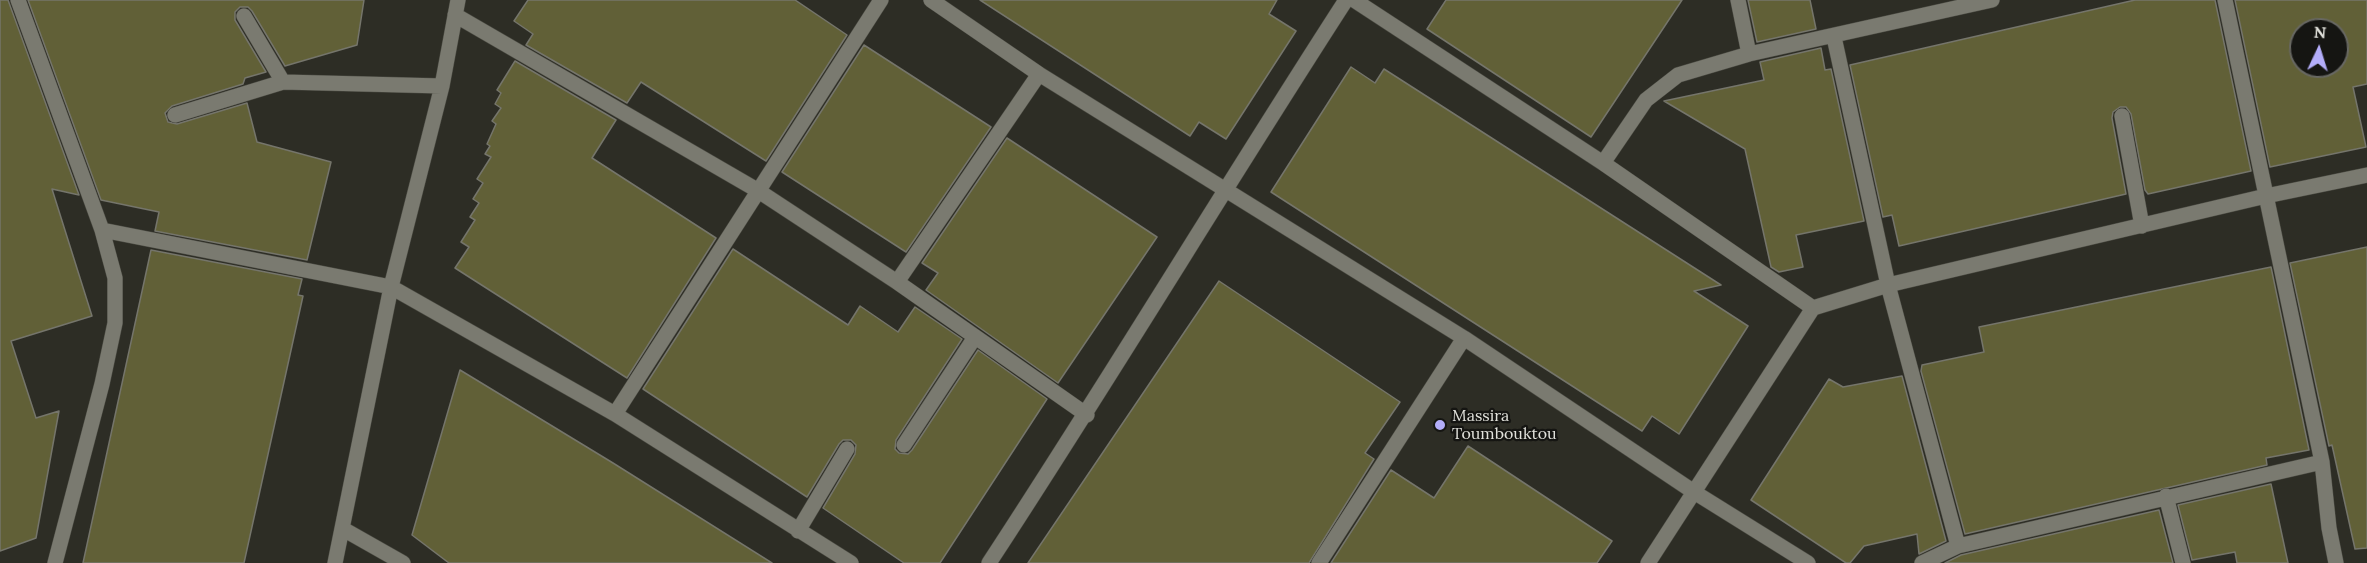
<!DOCTYPE html>
<html>
<head>
<meta charset="utf-8">
<style>
  body { margin:0 }
  #map { position:relative; width:2367px; height:563px; overflow:hidden; background:#2d2d25; font-family:Lora,serif }
  canvas { display:block }
  .north { position:absolute; left:2289px; top:18px; width:60px; height:60px; box-sizing:border-box; background:#151512; border:2px solid #676762; border-radius:50%; rotate:4deg; font-size:16px; font-weight:700; line-height:24px; text-align:center; color:#e1e1db }
  .north::after { content:''; display:block; margin:auto; width:21px; height:27px; background:#b3adf9; clip-path:polygon(50% 0,100% 100%,50% 72%,0 100%) }
</style>
</head>
<body>
<div id="map">
<canvas width="2367" height="563"></canvas>
<div class="north">N</div>
</div>
<script>
const ctx = document.querySelector('canvas').getContext('2d');
ctx.lineJoin = 'round';
function paint(path, color) {
  ctx.fillStyle = color;
  ctx.fill(path, 'evenodd');
}
function trace(path, color, width, dash) {
  ctx.strokeStyle = color;
  ctx.lineWidth = width;
  ctx.lineCap = dash ? 'butt' : 'round';
  ctx.setLineDash(dash || []);
  ctx.stroke(path);
}
function drawText(font, color, halo, rows, align = 'center') {
  ctx.font = font + ' Lora,serif';
  ctx.lineWidth = 4.5;
  ctx.setLineDash([]);
  ctx.textBaseline = 'middle';
  ctx.strokeStyle = halo;
  ctx.fillStyle = color;
  for (const [text, x, y, turn = 0] of rows) {
    ctx.save();
    ctx.translate(x, y);
    ctx.rotate((+turn || 0) * Math.PI / 180);
    ctx.textAlign = isNaN(turn) ? turn : align;
    if (halo) ctx.strokeText(text, 0, 0);
    ctx.fillText(text, 0, 0);
    ctx.restore();
  }
}
const building = new Path2D(`
  M 0,0 L 8,0 L 79,195 L 52,189 L 92,316 L 11,341 L 36,418 L 59,411 L 36,538 L 0,551 Z
  M 28,0 L 364,0 L 357,45 L 285,66 L 252,11 L 248,7 L 240,7 L 235,12 L 235,20 L 266,72 L 245,78 L 243,84 L 172,106 L 165,113 L 168,122 L 177,124 L 247,103 L 257,142 L 331,162 L 307,260 L 155,231 L 159,212 L 101,200 Z
  M 528,0 L 795,0 L 847,35 L 766,161 L 641,82 L 627,103 L 526,45 L 533,34 L 514,21 Z
  M 980,0 L 1277,0 L 1269,14 L 1296,31 L 1226,139 L 1199,122 L 1190,136 Z
  M 1446,0 L 1682,0 L 1591,137 L 1427,29 Z
  M 1748,0 L 1810,0 L 1816,29 L 1757,42 Z
  M 2135,0 L 2215,0 L 2251,171 L 2148,194 L 2145,190 L 2131,114 L 2126,107 L 2120,107 L 2113,112 L 2112,118 L 2126,194 L 1899,246 L 1892,215 L 1883,217 L 1850,65 Z
  M 2235,0 L 2367,0 L 2367,84 L 2353,87 L 2366,147 L 2270,167 ZM 2301,30 L 2337,30 L 2337,66 L 2301,66 Z
  M 864,45 L 991,127 L 906,252 L 782,172 Z
  M 1821,48 L 1825,70 L 1831,69 L 1864,221 L 1796,235 L 1803,267 L 1779,272 L 1771,267 L 1745,149 L 1664,101 L 1764,80 L 1760,62 Z
  M 515,61 L 616,120 L 592,158 L 716,238 L 627,378 L 455,268 L 469,247 L 461,242 L 475,220 L 470,217 L 479,203 L 473,199 L 483,183 L 477,179 L 491,157 L 485,154 L 490,146 L 487,144 L 496,124 L 492,121 L 501,108 L 495,104 L 501,93 L 497,90 Z
  M 1351,67 L 1375,83 L 1384,69 L 1721,285 L 1694,291 L 1748,326 L 1679,434 L 1652,416 L 1642,431 L 1271,192 Z
  M 1007,138 L 1157,237 L 1058,383 L 926,290 L 938,273 L 922,263 Z
  M 2367,247 L 2367,548 L 2355,549 L 2332,445 L 2329,446 L 2290,263 Z
  M 733,249 L 848,325 L 860,306 L 898,332 L 915,307 L 962,339 L 896,440 L 895,449 L 899,453 L 908,454 L 912,450 L 978,350 L 1047,399 L 940,563 L 904,563 L 823,508 L 855,454 L 856,445 L 851,440 L 843,440 L 839,444 L 807,497 L 643,389 Z
  M 151,250 L 302,279 L 298,295 L 303,296 L 244,563 L 83,563 Z
  M 2271,267 L 2309,450 L 2266,458 L 2267,465 L 1965,534 L 1921,371 L 1922,365 L 1984,352 L 1979,327 Z
  M 1219,281 L 1400,402 L 1365,453 L 1374,459 L 1309,563 L 1028,563 Z
  M 460,370 L 613,463 L 772,563 L 449,563 L 412,535 Z
  M 1902,376 L 1946,541 L 1919,554 L 1917,534 L 1864,546 L 1850,563 L 1846,563 L 1751,500 L 1829,379 L 1843,387 Z
  M 1468,446 L 1612,541 L 1597,563 L 1331,563 L 1391,470 L 1434,498 Z
  M 2271,484 L 2288,563 L 2237,563 L 2235,552 L 2192,560 L 2178,505 Z
  M 2159,510 L 2173,563 L 1945,563 L 1961,555 Z`);
const minor = new Path2D(`
  M 18,0 L 102,230 L 391,287 L 615,414 L 851,563
  M 931,0 L 1039,74 L 1464,338 L 1694,492 L 1808,563
  M 1354,0 L 1603,163 L 1813,308
  M 1738,0 L 1749,54
  M 2225,0 L 2322,462 L 2329,528 L 2336,563
  M 455,15 L 757,190 L 897,282 L 1087,415
  M 244,16 L 283,82 L 442,86
  M 1834,37 L 1888,285 L 1958,546 L 1922,563
  M 175,115 L 283,82
  M 2122,116 L 2142,226
  M 1603,163 L 1646,100 L 1678,75 L 1749,54 L 1992,0
  M 897,282 L 1039,74
  M 615,414 L 881,0
  M 904,445 L 975,337
  M 2166,496 L 2183,563
  M 343,529 L 403,563
  M 798,531 L 847,449
  M 1958,546 L 2322,462
  M 55,563 L 102,384 L 115,323 L 115,278 L 102,230
  M 335,563 L 391,287 L 442,86 L 458,0
  M 989,563 C 1111,377 1225,187 1346,0
  M 1319,563 L 1464,338
  M 1648,563 L 1813,308 L 1888,285 L 2266,196 L 2367,175`);
const markers = [
  [1440,425,6,"#b3adf9"]
];
const poiNames = [
  ["Massira",1452,416],
  ["Toumbouktou",1452,434]
];
paint(building, '#616037');
trace(building, '#75756b', 1.5);
trace(minor, '#4b4b43', 16);
trace(minor, '#7a7a70', 15);
for (const [x, y, r, color] of markers) {
  const dot = new Path2D();
  dot.arc(x, y, r, 0, 2 * Math.PI);
  ctx.fillStyle = color;
  ctx.fill(dot);
  trace(dot, '#151512', 2);
}
drawText('16px', '#e1e1db', '#151512', poiNames, 'left');
</script>
</body>
</html>
